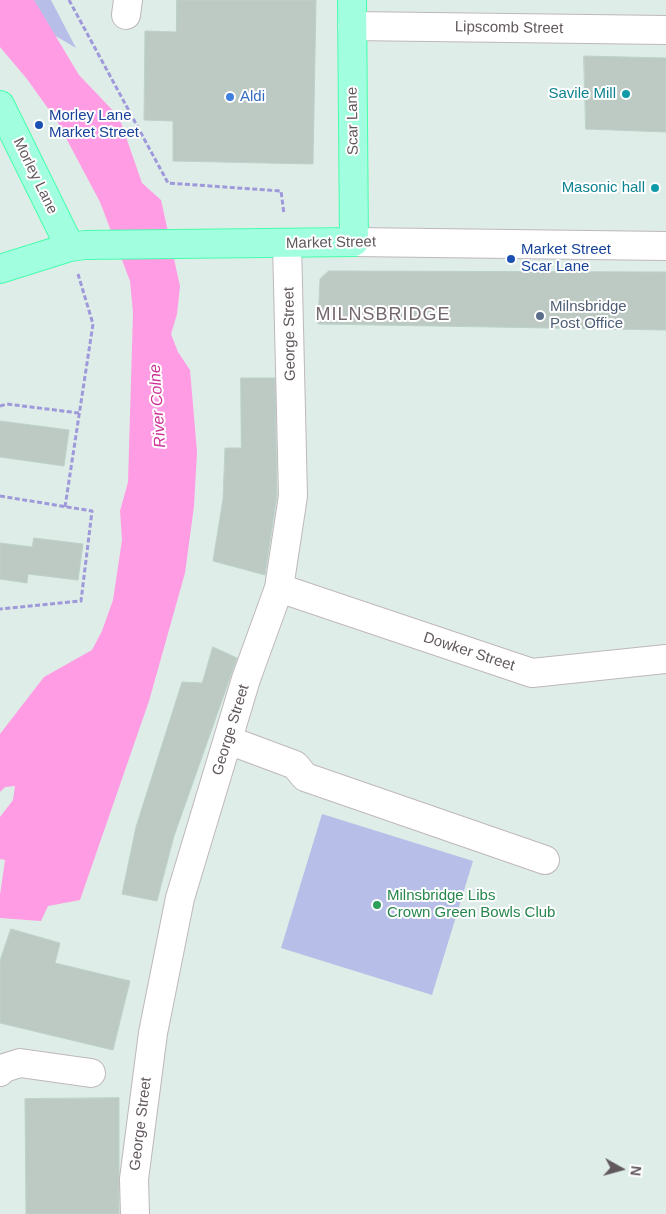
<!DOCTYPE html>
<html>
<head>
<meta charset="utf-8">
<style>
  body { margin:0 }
  #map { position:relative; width:666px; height:1214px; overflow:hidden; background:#deede7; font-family:Helvetica,sans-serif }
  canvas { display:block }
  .north { position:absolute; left:596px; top:1144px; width:50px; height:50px; -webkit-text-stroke:4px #fff; paint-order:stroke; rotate:97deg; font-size:14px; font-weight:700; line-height:20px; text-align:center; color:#61585e }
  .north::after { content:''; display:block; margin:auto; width:18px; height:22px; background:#61585e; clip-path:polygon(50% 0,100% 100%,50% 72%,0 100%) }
</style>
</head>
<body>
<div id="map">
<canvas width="666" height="1214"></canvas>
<div class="north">N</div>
</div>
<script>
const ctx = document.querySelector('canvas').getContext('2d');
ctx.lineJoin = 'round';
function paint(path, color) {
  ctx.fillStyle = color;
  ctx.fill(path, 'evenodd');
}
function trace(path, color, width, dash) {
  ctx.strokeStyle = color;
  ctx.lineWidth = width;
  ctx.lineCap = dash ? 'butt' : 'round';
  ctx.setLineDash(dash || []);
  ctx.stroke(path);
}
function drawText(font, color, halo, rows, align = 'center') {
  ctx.font = font + ' Helvetica,sans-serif';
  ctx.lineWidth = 4;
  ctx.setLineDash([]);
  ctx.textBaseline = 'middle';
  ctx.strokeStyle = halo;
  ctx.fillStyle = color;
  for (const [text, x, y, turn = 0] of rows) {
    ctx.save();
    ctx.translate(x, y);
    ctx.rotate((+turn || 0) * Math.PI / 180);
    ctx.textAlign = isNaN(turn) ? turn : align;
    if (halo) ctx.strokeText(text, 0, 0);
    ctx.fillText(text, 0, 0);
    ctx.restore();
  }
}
const green = new Path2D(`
  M 0,0 L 51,0 L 76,48 L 0,3 Z
  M 322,814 L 473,861 L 432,995 L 281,948 Z`);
const water = new Path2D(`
  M 0,0 L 34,0 L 79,75 L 119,117 L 142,183 L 161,200 L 180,286 L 177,314 L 171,334 L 178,352 L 190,370 L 197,452 L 194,506 L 185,573 L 149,701 L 80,900 L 48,906 L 41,921 L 0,918 L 0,895 L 5,860 L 0,859 L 0,817 L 13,800 L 15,786 L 5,787 L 0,792 L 0,734 L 44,677 L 92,650 L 102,631 L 113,600 L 122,540 L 120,511 L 128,482 L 133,313 L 130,281 L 100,202 L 57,121 L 27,79 L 0,47 Z`);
const building = new Path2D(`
  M 177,0 L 316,0 L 313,164 L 173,161 L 173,121 L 144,120 L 145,31 L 176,32 Z
  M 584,56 L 666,58 L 666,132 L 586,129 Z
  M 329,271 L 666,272 L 666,330 L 318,324 L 320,279 Z
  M 241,378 L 275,378 L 277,495 L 265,575 L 213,561 L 223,499 L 225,448 L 241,448 Z
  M 0,421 L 69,430 L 64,466 L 0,457 Z
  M 34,538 L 83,544 L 78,580 L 28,574 L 27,583 L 0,579 L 0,543 L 32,547 Z
  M 213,647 L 237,658 L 174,836 L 157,901 L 122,894 L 136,827 L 182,682 L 202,683 Z
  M 11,929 L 60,943 L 55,963 L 130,981 L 113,1050 L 0,1023 L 0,961 Z
  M 119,1098 L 119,1214 L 26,1214 L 25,1099 Z`);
const path = new Path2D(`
  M 69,0 L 168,183 L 281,191 L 284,214
  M 0,406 L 7,404 L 79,413
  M 0,496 L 92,511 L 81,601 L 0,609
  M 65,507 L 93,324 L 78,274`);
const minor = new Path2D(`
  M 126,15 L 128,0
  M 352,26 L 666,30
  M 354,242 L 666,246
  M 279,588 L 532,673 L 666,659
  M 228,740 L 295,765 L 305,777 L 545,860
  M 0,1072 L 1,1069 L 20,1063 L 91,1073
  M 135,1214 L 134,1179 L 153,1033 L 180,898 L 246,679 L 279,588 L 293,496 L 287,243`);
const major = new Path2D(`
  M 0,105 L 70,247
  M 0,269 L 70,247 L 85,245 L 354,242 L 352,0`);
const markers = [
  [626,94,5,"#0f9aa8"],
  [230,97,5,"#3f7fe0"],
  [39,125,5,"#1a4fb4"],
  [655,188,5,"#0f9aa8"],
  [511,259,5,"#1a4fb4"],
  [540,316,5,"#5c6f8a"],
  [377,905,5,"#2e9e5b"]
];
const streetNames = [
  ["Lipscomb Street",509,28,1],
  ["Scar Lane",353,121,-91],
  ["Morley Lane",35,176,64],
  ["Market Street",331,243,-1],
  ["George Street",290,334,-91],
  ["Dowker Street",469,652,18],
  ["George Street",231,730,-73],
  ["George Street",141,1124,-83]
];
const cultureNames = [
  ["Savile Mill",616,94],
  ["Masonic hall",645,188]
];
const shopNames = [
  ["Aldi",240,97]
];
const transitNames = [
  ["Morley Lane",49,116],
  ["Market Street",49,133],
  ["Market Street",521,250],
  ["Scar Lane",521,267]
];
const serviceNames = [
  ["Milnsbridge",550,307],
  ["Post Office",550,324]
];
const leisureNames = [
  ["Milnsbridge Libs",387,896],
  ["Crown Green Bowls Club",387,913]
];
const waterNames = [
  ["River Colne",158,406,-94]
];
const quarterNames = [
  ["MILNSBRIDGE",383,315]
];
paint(green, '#b7bfe8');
paint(water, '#ff9ce4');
paint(building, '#bdcac4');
trace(building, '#bcd2c7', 1);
trace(minor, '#bfb7bc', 30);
trace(major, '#45ffac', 30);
trace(path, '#9f99db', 3, [5, 2.5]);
trace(minor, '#fff', 28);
trace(major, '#a1ffe0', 28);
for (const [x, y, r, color] of markers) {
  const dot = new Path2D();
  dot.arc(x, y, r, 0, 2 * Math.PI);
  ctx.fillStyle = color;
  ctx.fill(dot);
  trace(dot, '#fff', 2);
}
drawText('15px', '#61585e', '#fff', streetNames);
drawText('15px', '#0d838f', '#fff', cultureNames, 'right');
drawText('15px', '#366cbe', '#fff', shopNames, 'left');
drawText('15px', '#164399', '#fff', transitNames, 'left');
drawText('15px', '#4e5e75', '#fff', serviceNames, 'left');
drawText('15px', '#27864d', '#fff', leisureNames, 'left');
drawText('italic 16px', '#cd3498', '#fff', waterNames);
ctx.letterSpacing = '1px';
drawText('18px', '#736870', '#fff', quarterNames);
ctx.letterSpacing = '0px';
</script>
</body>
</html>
